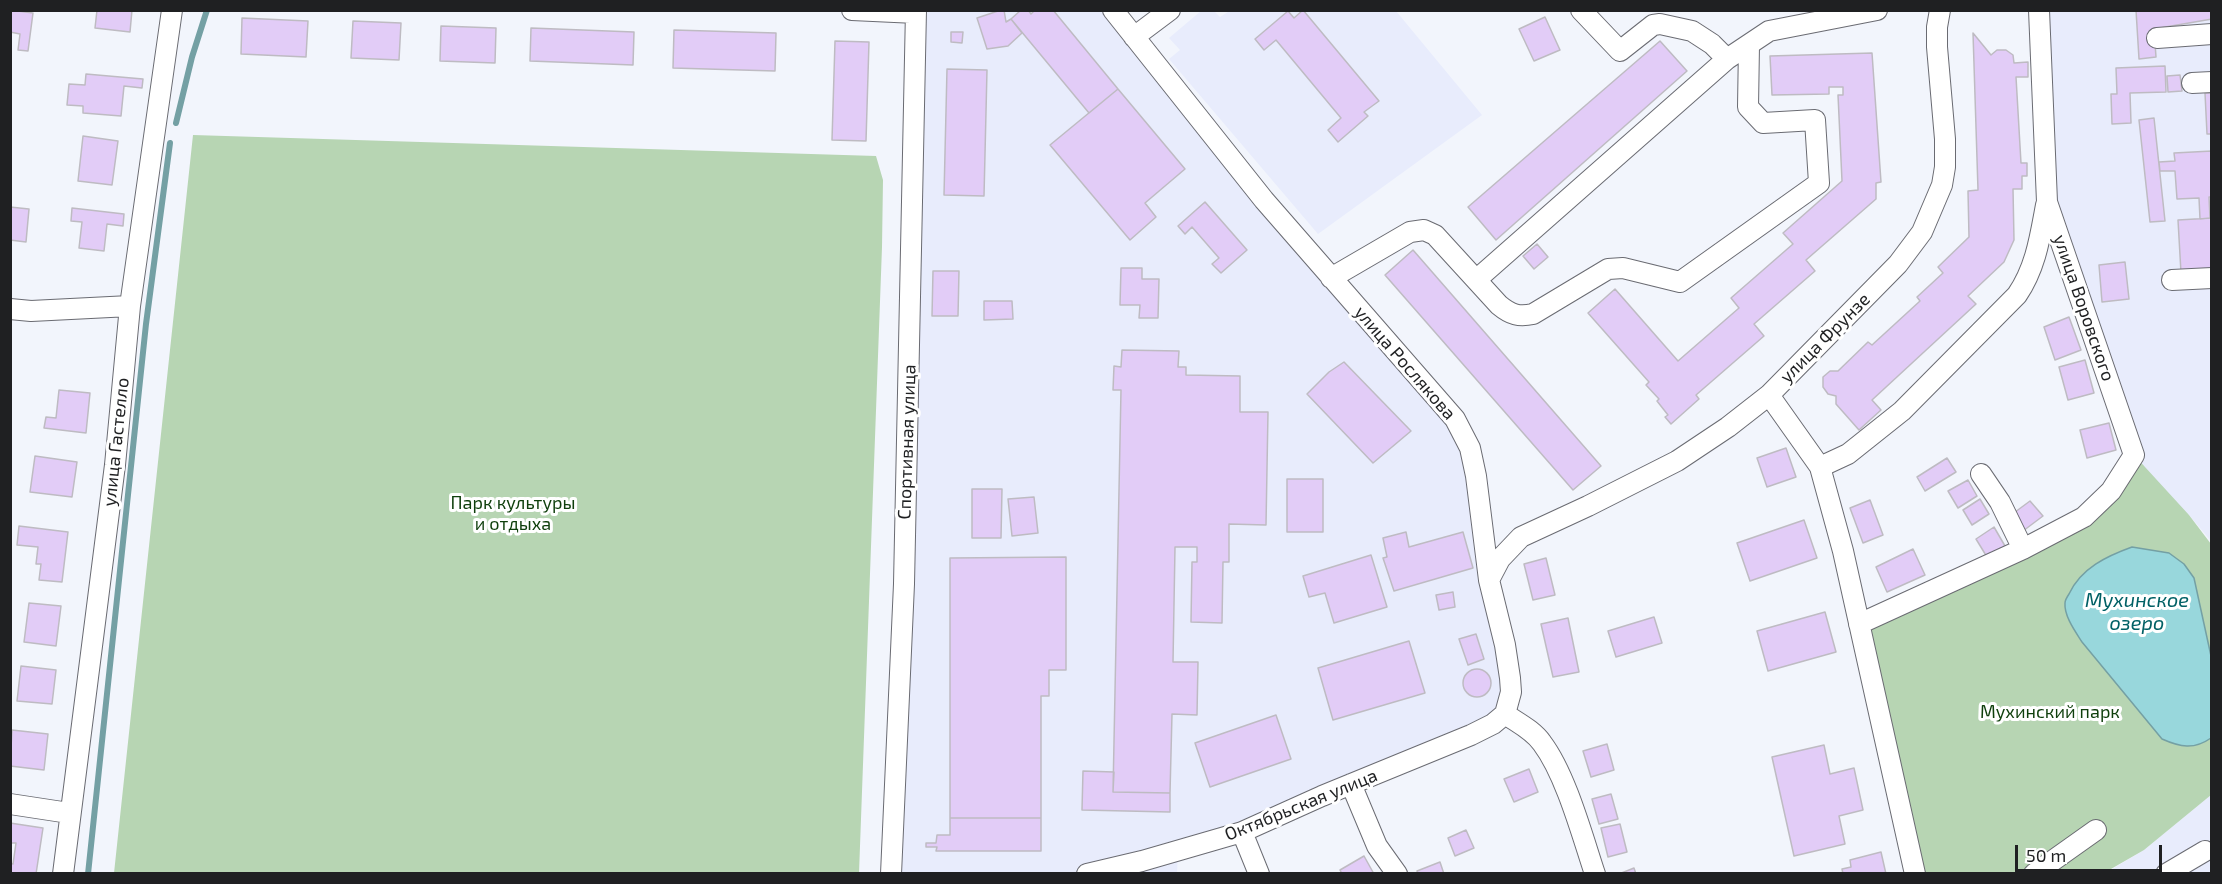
<!DOCTYPE html>
<html>
<head>
<meta charset="utf-8">
<style>
  body { margin:0 }
  #map { position:relative; width:2222px; height:884px; overflow:hidden; background:#f2f5fc; font-family:"Exo 2",sans-serif }
  canvas { display:block }
  .frame { position:absolute; inset:0; border:12px solid #1f2022; pointer-events:none }
  .scale { position:absolute; left:2015px; top:845px; width:147px; height:27px; box-sizing:border-box; border:3px solid #1f2022; border-top:0; padding-left:8px; font-size:18px; line-height:21px; white-space:nowrap; color:#1f2022; -webkit-text-stroke:4px #fff; paint-order:stroke }
</style>
</head>
<body>
<div id="map">
<canvas width="2222" height="884"></canvas>
<div class="frame"></div>
<div class="scale">50 m</div>
</div>
<script>
const ctx = document.querySelector('canvas').getContext('2d');
ctx.lineJoin = 'round';
function paint(path, color) {
  ctx.fillStyle = color;
  ctx.fill(path, 'evenodd');
}
function trace(path, color, width, dash) {
  ctx.strokeStyle = color;
  ctx.lineWidth = width;
  ctx.lineCap = dash ? 'butt' : 'round';
  ctx.setLineDash(dash || []);
  ctx.stroke(path);
}
function drawText(font, color, halo, rows, align = 'center') {
  ctx.font = font + ' "Exo 2",sans-serif';
  ctx.lineWidth = 6;
  ctx.setLineDash([]);
  ctx.textBaseline = 'middle';
  ctx.strokeStyle = halo;
  ctx.fillStyle = color;
  for (const [text, x, y, turn = 0] of rows) {
    ctx.save();
    ctx.translate(x, y);
    ctx.rotate((+turn || 0) * Math.PI / 180);
    ctx.textAlign = isNaN(turn) ? turn : align;
    if (halo) ctx.strokeText(text, 0, 0);
    ctx.fillText(text, 0, 0);
    ctx.restore();
  }
}
const built = new Path2D(`
  M 1231,10 L 1396,11 L 1482,115 L 1318,234 L 1169,59 L 1180,50 L 1169,38 L 1201,11 L 1214,11 L 1220,17 Z
  M 916,11 L 1113,11 L 1470,448 L 1505,714 L 1178,851 L 1177,873 L 1141,873 L 1142,862 L 1087,874 L 891,874 Z
  M 2039,11 L 2211,11 L 2211,541 L 2189,515 L 2165,496 L 2134,455 L 2047,202 Z
  M 2211,795 L 2211,873 L 2104,874 L 2144,850 Z`);
const green = new Path2D(`
  M 193,135 L 876,156 L 883,180 L 882,247 L 859,873 L 114,873 Z
  M 2134,455 L 2189,515 L 2211,544 L 2211,795 L 2144,850 L 2104,873 L 1916,873 L 1866,621 L 2084,517 Z`);
const water = new Path2D(`
  M 2132,547 L 2169,553 L 2184,564 L 2194,578 L 2211,656 L 2211,738 C 2194,750 2180,747 2162,739 L 2082,642 C 2075,631 2064,616 2065,603 C 2065,600 2067,597 2069,594 C 2081,568 2107,556 2132,547 Z`);
const stream = new Path2D(`
  M 176,123 L 192,57 L 207,10
  M 88,874 L 146,324 L 170,143`);
const building = new Path2D(`
  M 10,10 L 33,13 L 28,51 L 18,50 L 20,34 L 10,32 Z
  M 97,10 L 132,10 L 130,32 L 95,28 Z
  M 1001,10 L 1004,10 L 1006,22 L 1011,19 L 1022,33 L 1008,46 L 987,49 L 977,18 Z
  M 1021,10 L 1028,10 L 1031,14 L 1035,10 L 1053,10 L 1118,89 L 1089,113 L 1011,19 Z
  M 1303,10 L 1379,101 L 1364,112 L 1368,116 L 1338,142 L 1328,130 L 1341,118 L 1276,40 L 1264,50 L 1255,39 L 1288,11 L 1294,18 Z
  M 2136,10 L 2212,10 L 2212,19 L 2154,29 L 2156,57 L 2139,59 Z
  M 1545,17 L 1560,50 L 1534,61 L 1519,29 Z
  M 242,18 L 308,21 L 306,57 L 241,54 Z
  M 353,21 L 401,23 L 399,60 L 351,58 Z
  M 441,26 L 496,28 L 495,63 L 440,61 Z
  M 531,28 L 634,32 L 633,65 L 530,61 Z
  M 674,30 L 776,33 L 775,71 L 673,68 Z
  M 951,32 L 963,32 L 962,43 L 951,42 Z
  M 1973,33 L 1991,55 L 1997,50 L 2006,50 L 2013,55 L 2014,63 L 2028,62 L 2028,77 L 2016,77 L 2021,163 L 2027,163 L 2027,176 L 2022,176 L 2022,189 L 2013,189 L 2014,240 L 2004,262 L 1968,296 L 1976,304 L 1872,400 L 1881,410 L 1859,430 L 1836,404 L 1836,396 L 1828,394 L 1823,387 L 1823,377 L 1830,371 L 1838,371 L 1868,342 L 1872,345 L 1920,301 L 1917,297 L 1943,273 L 1938,267 L 1969,237 L 1968,191 L 1978,190 Z
  M 835,41 L 869,42 L 866,141 L 832,140 Z
  M 1660,41 L 1687,71 L 1496,240 L 1468,207 Z
  M 1872,53 L 1881,182 L 1876,183 L 1876,199 L 1806,260 L 1815,271 L 1754,324 L 1764,336 L 1696,395 L 1699,399 L 1671,424 L 1665,417 L 1668,415 L 1657,401 L 1659,399 L 1646,385 L 1649,382 L 1588,313 L 1615,289 L 1678,361 L 1739,308 L 1731,298 L 1793,244 L 1783,233 L 1842,181 L 1838,95 L 1843,95 L 1843,87 L 1829,87 L 1829,94 L 1772,95 L 1770,56 Z
  M 2165,66 L 2166,92 L 2130,93 L 2131,123 L 2112,124 L 2111,94 L 2117,94 L 2116,68 Z
  M 947,69 L 987,70 L 984,196 L 944,195 Z
  M 86,74 L 143,79 L 142,88 L 124,86 L 121,116 L 83,113 L 83,106 L 67,105 L 69,84 L 85,85 Z
  M 2180,75 L 2182,91 L 2168,92 L 2167,76 Z
  M 1118,89 L 1185,169 L 1145,203 L 1156,217 L 1130,240 L 1050,145 Z
  M 2205,93 L 2212,93 L 2212,134 L 2207,134 Z
  M 2154,118 L 2165,221 L 2150,222 L 2139,120 Z
  M 83,136 L 118,141 L 112,185 L 78,181 Z
  M 2212,151 L 2212,197 L 2209,197 L 2210,218 L 2200,219 L 2199,198 L 2177,199 L 2175,171 L 2160,171 L 2159,162 L 2175,161 L 2174,153 Z
  M 1205,202 L 1247,250 L 1221,273 L 1212,264 L 1219,258 L 1192,227 L 1185,234 L 1178,226 Z
  M 10,207 L 29,209 L 26,242 L 10,240 Z
  M 72,208 L 124,214 L 123,226 L 107,224 L 104,251 L 79,248 L 82,222 L 71,221 Z
  M 2212,218 L 2212,272 L 2181,273 L 2178,220 Z
  M 1537,244 L 1548,257 L 1534,269 L 1523,256 Z
  M 1413,250 L 1601,466 L 1573,490 L 1385,275 Z
  M 2125,262 L 2129,299 L 2102,302 L 2099,265 Z
  M 1121,268 L 1142,268 L 1142,279 L 1159,279 L 1158,318 L 1139,318 L 1140,305 L 1120,305 Z
  M 933,271 L 959,271 L 958,316 L 932,316 Z
  M 984,301 L 1012,301 L 1013,319 L 984,320 Z
  M 2069,317 L 2081,350 L 2055,360 L 2044,327 Z
  M 1122,350 L 1179,351 L 1178,367 L 1186,367 L 1186,375 L 1240,376 L 1240,412 L 1268,412 L 1266,525 L 1229,524 L 1229,562 L 1223,562 L 1222,623 L 1191,622 L 1192,562 L 1197,562 L 1197,547 L 1175,547 L 1173,662 L 1198,662 L 1197,715 L 1172,714 L 1170,793 L 1113,792 L 1121,390 L 1113,390 L 1114,366 L 1121,367 Z
  M 2085,360 L 2094,393 L 2068,400 L 2059,367 Z
  M 1344,362 L 1411,431 L 1373,463 L 1307,394 L 1329,372 Z
  M 59,390 L 90,393 L 86,433 L 44,428 L 46,417 L 56,418 Z
  M 2109,423 L 2116,450 L 2087,458 L 2080,430 Z
  M 1786,448 L 1796,477 L 1767,487 L 1757,458 Z
  M 35,456 L 77,462 L 72,497 L 30,492 Z
  M 1947,458 L 1956,472 L 1925,491 L 1917,477 Z
  M 1287,479 L 1323,479 L 1323,532 L 1287,532 Z
  M 1968,480 L 1977,496 L 1958,508 L 1948,491 Z
  M 972,489 L 1002,489 L 1001,538 L 972,538 Z
  M 1034,497 L 1038,533 L 1012,536 L 1008,499 Z
  M 1980,499 L 1989,514 L 1972,525 L 1963,510 Z
  M 1870,500 L 1883,535 L 1863,543 L 1850,508 Z
  M 2030,501 L 2043,516 L 2023,531 L 2011,515 Z
  M 1804,520 L 1817,558 L 1750,581 L 1737,543 Z
  M 19,526 L 68,532 L 62,582 L 39,580 L 41,564 L 36,564 L 38,547 L 17,545 Z
  M 1994,527 L 2005,546 L 1987,557 L 1976,539 Z
  M 1406,532 L 1409,547 L 1463,532 L 1473,568 L 1394,591 L 1383,558 L 1387,557 L 1383,538 Z
  M 1913,549 L 1925,575 L 1887,592 L 1876,567 Z
  M 1371,555 L 1387,607 L 1334,623 L 1325,593 L 1309,597 L 1303,576 Z
  M 1066,557 L 1066,670 L 1049,670 L 1049,696 L 1041,696 L 1041,818 L 950,818 L 950,558 Z
  M 1546,558 L 1555,595 L 1533,600 L 1524,564 Z
  M 1453,592 L 1455,607 L 1439,610 L 1436,595 Z
  M 29,603 L 61,606 L 56,646 L 24,642 Z
  M 1825,612 L 1836,652 L 1768,671 L 1757,631 Z
  M 1654,617 L 1662,643 L 1616,657 L 1608,631 Z
  M 1568,618 L 1579,672 L 1553,677 L 1541,624 Z
  M 1476,634 L 1484,659 L 1468,665 L 1459,639 Z
  M 1409,641 L 1425,693 L 1333,720 L 1318,668 Z
  M 21,666 L 56,670 L 52,704 L 17,701 Z
  M1463 683a14 14 0 1 1 28 0a14 14 0 1 1-28 0Z
  M 1276,715 L 1291,759 L 1210,787 L 1195,743 Z
  M 12,730 L 48,734 L 44,770 L 10,766 Z
  M 1607,744 L 1614,770 L 1591,777 L 1583,751 Z
  M 1824,745 L 1830,774 L 1854,768 L 1863,810 L 1839,816 L 1845,844 L 1794,856 L 1772,757 Z
  M 1529,769 L 1538,792 L 1514,802 L 1504,779 Z
  M 1083,771 L 1114,772 L 1113,792 L 1170,793 L 1170,812 L 1082,810 Z
  M 1611,794 L 1618,819 L 1599,824 L 1592,799 Z
  M 950,818 L 1041,818 L 1041,851 L 936,851 L 937,847 L 926,847 L 926,843 L 936,843 L 937,835 L 950,835 Z
  M 10,823 L 43,828 L 36,874 L 10,874 L 10,863 L 13,864 L 16,843 L 10,843 Z
  M 1620,824 L 1627,852 L 1608,857 L 1601,828 Z
  M 1466,830 L 1474,848 L 1455,856 L 1448,838 Z
  M 1881,852 L 1886,874 L 1843,874 L 1842,869 L 1851,867 L 1850,860 Z
  M 1364,856 L 1374,874 L 1342,874 L 1340,870 Z
  M 1440,862 L 1444,874 L 1418,874 L 1417,871 Z
  M 1634,868 L 1636,874 L 1619,874 Z`);
const minor = new Path2D(`
  M 852,10 L 916,13
  M 1113,10 L 1264,200 L 1455,419 L 1470,448 L 1476,476 L 1489,580 L 1505,645 L 1510,678 L 1511,692 L 1505,714
  M 1581,10 L 1620,51 L 1653,25 L 1660,24 L 1692,31 L 1712,44 L 1727,59 L 1769,31 L 1877,10
  M 1134,37 L 1170,10
  M 2157,38 L 2212,34
  M 2192,83 L 2212,82
  M 1331,278 L 1410,232 L 1424,230 L 1435,235 L 1499,305 C 1511,315 1519,317 1533,314 L 1608,269 L 1623,268 L 1680,282 L 1819,183 L 1815,120 L 1763,123 L 1748,107 L 1749,45
  M 1476,280 L 1727,59
  M 2172,280 L 2212,278
  M 10,309 L 31,311 L 130,306
  M 1769,395 L 1820,467 L 1843,551 L 1915,874
  M 1820,467 L 1848,454 L 1902,411 L 2017,295 C 2036,267 2040,237 2046,205
  M 1981,474 L 2000,502 L 2023,549
  M 1489,580 L 1500,559 L 1521,537 L 1588,506 L 1677,461 L 1728,427 L 1769,395 L 1898,264 L 1922,232 L 1942,185 L 1945,167 L 1945,139 L 1937,47 L 1937,27 L 1940,10
  M 1859,624 L 2023,549 L 2084,517 L 2111,491 L 2134,455 L 2047,202 L 2039,10
  M 1505,714 C 1518,723 1533,730 1542,743 C 1566,775 1582,835 1595,874
  M 1351,784 L 1377,846 L 1397,874
  M 10,804 L 69,813
  M 1242,832 L 1259,874
  M 63,874 L 115,465 L 130,306 L 172,10
  M 891,874 L 904,584 L 916,10
  M 1087,874 L 1142,861 L 1242,832 L 1322,796 L 1471,735 L 1493,724 L 1505,714
  M 2034,874 L 2096,830
  M 2166,874 L 2205,851`);
const streetNames = [
  ["улица Воровского",2084,308,71],
  ["улица Фрунзе",1825,338,-45],
  ["улица Рослякова",1405,363,49],
  ["улица Гастелло",116,442,-84],
  ["Спортивная улица",907,442,-88],
  ["Октябрьская улица",1301,805,-22]
];
const parkNames = [
  ["Парк культуры",513,503],
  ["и отдыха",513,524],
  ["Мухинский парк",2050,712]
];
const waterNames = [
  ["Мухинское",2137,600],
  ["озеро",2137,623]
];
paint(built, '#e8ecfc');
paint(green, '#b7d5b3');
paint(water, '#98d7dc');
trace(water, '#74a0a4', 1.5);
trace(stream, '#74a0a4', 6);
paint(building, '#e2ccf7');
trace(building, '#bebbc2', 1.5);
trace(minor, '#6a6b72', 22);
trace(minor, '#fff', 20);
drawText('18px', '#1f2022', '#fff', streetNames);
drawText('18px', '#0f3f0c', '#fff', parkNames);
drawText('italic 20px', '#016065', '#fff', waterNames);
</script>
</body>
</html>
